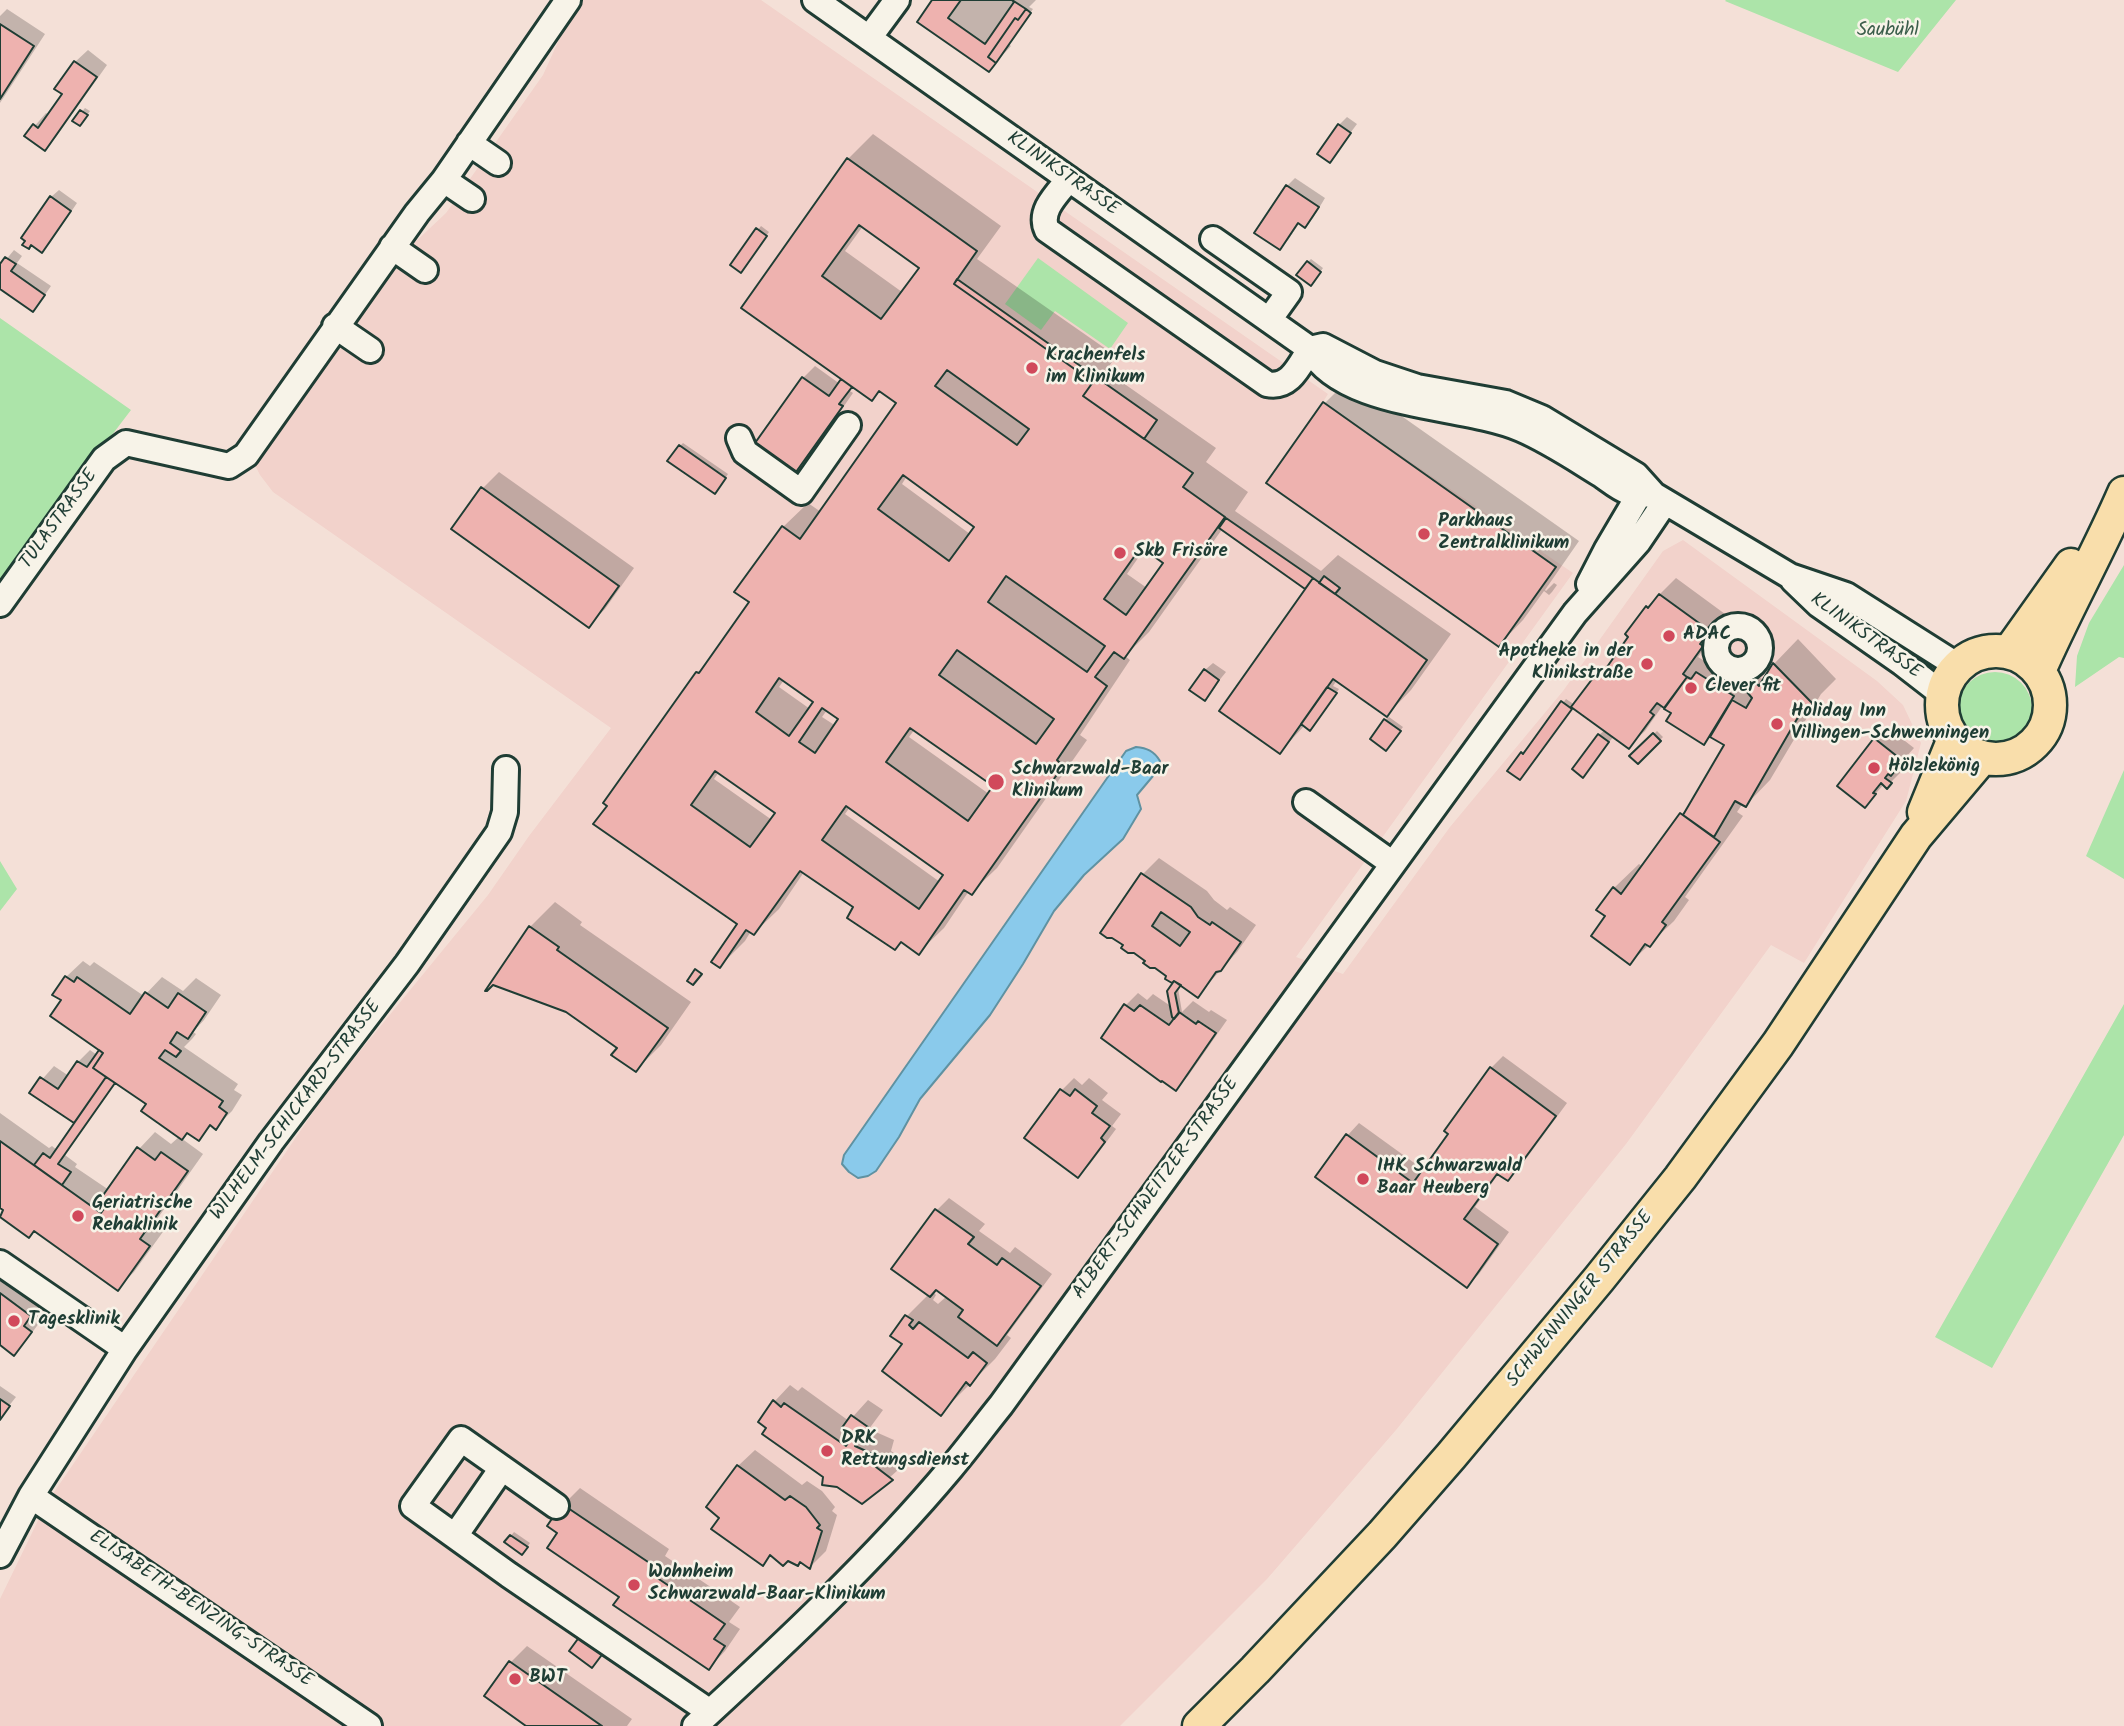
<!DOCTYPE html>
<html>
<head>
<meta charset="utf-8">
<style>
  body { margin:0 }
  canvas { display:block; background:#f4e0d7 }
</style>
</head>
<body>
<canvas width="2124" height="1726"></canvas>
<script>
const ctx = document.querySelector('canvas').getContext('2d');
ctx.lineJoin = 'round';
function paint(path, color) {
  ctx.fillStyle = color;
  ctx.fill(path, 'evenodd');
}
function trace(path, color, width, dash) {
  ctx.strokeStyle = color;
  ctx.lineWidth = width;
  ctx.lineCap = dash ? 'butt' : 'round';
  ctx.setLineDash(dash || []);
  ctx.stroke(path);
}
function drawText(font, color, halo, rows, align = 'center') {
  ctx.font = font + ' Kalam,sans-serif';
  ctx.lineWidth = 5;
  ctx.setLineDash([]);
  ctx.textBaseline = 'middle';
  ctx.strokeStyle = halo;
  ctx.fillStyle = color;
  for (const [text, x, y, turn = 0] of rows) {
    ctx.save();
    ctx.translate(x, y);
    ctx.rotate((+turn || 0) * Math.PI / 180);
    ctx.textAlign = isNaN(turn) ? turn : align;
    if (halo) ctx.strokeText(text, 0, 0);
    ctx.fillText(text, 0, 0);
    ctx.restore();
  }
}
const built = new Path2D(`
  M 582,0 L 761,0 L 1328,394 L 1323,402 L 1573,573 L 1296,957 L 1343,974 L 1450,827 L 1563,691 L 1663,551 L 1683,540 L 1877,681 L 1903,705 L 1921,743 L 1906,801 L 1804,963 L 1771,945 L 1626,1144 L 1396,1430 L 1267,1579 L 1120,1726 L 0,1726 L 0,1599 L 46,1504 L 329,1089 L 488,895 L 529,836 L 611,728 L 273,492 L 260,475 L 255,465 L 343,341 L 354,319 L 393,263 L 446,213 L 543,75 L 568,20 Z`);
const green = new Path2D(`
  M 1726,0 L 1956,0 L 1898,72 L 1725,1 Z
  M 1038,258 L 1128,323 L 1110,349 L 1055,311 L 1041,330 L 1005,304 Z
  M 0,318 L 131,410 L 0,582 Z
  M 2124,565 L 2124,658 L 2119,657 L 2075,687 L 2077,656 L 2089,623 Z
  M1958 709a37 37 0 1 1 74 0a37 37 0 1 1-74 0Z
  M 2124,770 L 2124,879 L 2086,856 Z
  M 0,861 L 17,889 L 0,911 Z
  M 2124,1004 L 2124,1135 L 1992,1368 L 1935,1337 Z`);
const water = new Path2D(`
  M 1136,747 C 1147,748 1154,751 1160,761 L 1153,776 L 1137,795 L 1141,809 L 1123,839 L 1084,875 L 1054,911 L 1023,964 L 990,1015 L 920,1099 L 899,1137 L 876,1171 L 868,1176 L 858,1178 L 849,1172 L 842,1164 L 844,1155 L 1126,751 Z`);
const shadow = new Path2D(`
  M 934,0 L 1036,0 L 1029,7 L 1033,9 L 1008,44 L 1011,46 L 989,70 Z
  M 7,9 L 45,34 L 0,103 L 0,16 Z
  M 88,50 L 107,65 L 56,137 L 44,149 L 26,136 L 46,113 L 49,115 L 64,94 L 75,62 Z
  M 85,108 L 90,111 L 83,121 L 75,120 Z
  M 1347,117 L 1357,124 L 1330,160 L 1339,125 Z
  M 873,134 L 1001,226 L 977,259 L 1116,356 L 1106,371 L 1216,448 L 1206,462 L 1248,492 L 1235,511 L 1321,571 L 1338,555 L 1451,634 L 1411,690 L 1387,715 L 1337,680 L 1333,686 L 1339,689 L 1313,725 L 1305,725 L 1280,752 L 1312,582 L 1223,528 L 1149,632 L 1125,656 L 1130,660 L 1080,735 L 1087,740 L 997,868 L 972,892 L 969,891 L 944,928 L 919,952 L 856,906 L 804,872 L 779,909 L 754,933 L 751,931 L 745,941 L 720,966 L 740,923 L 609,805 L 698,673 L 709,661 L 751,602 L 783,527 L 808,503 L 821,512 L 898,403 L 881,390 L 872,399 L 854,386 L 850,391 L 853,393 L 808,458 L 796,470 L 803,378 L 815,366 L 840,384 L 843,378 L 744,308 L 848,159 ZM 863,226 L 921,267 L 902,292 L 845,251 ZM 907,476 L 976,526 L 970,534 L 902,484 ZM 1145,548 L 1165,563 L 1147,588 L 1127,574 ZM 784,680 L 815,702 L 810,709 L 779,687 ZM 827,710 L 841,719 L 836,726 L 822,717 ZM 915,729 L 995,786 L 989,794 L 909,737 ZM 719,772 L 777,812 L 772,820 L 714,779 ZM 850,807 L 945,875 L 940,882 L 845,814 Z
  M 1295,178 L 1325,198 L 1313,218 L 1305,225 L 1300,222 L 1288,240 L 1280,248 L 1287,186 Z
  M 59,190 L 77,203 L 50,243 L 42,250 L 51,197 Z
  M 761,226 L 769,232 L 744,267 L 732,264 Z
  M 14,250 L 22,256 L 17,263 L 51,286 L 40,302 L 0,287 L 0,267 Z
  M 1311,259 L 1323,268 L 1314,281 L 1308,262 Z
  M 1349,379 L 1579,541 L 1545,590 L 1546,591 L 1554,583 L 1557,585 L 1552,592 L 1549,595 L 1544,591 L 1523,620 L 1499,645 L 1324,404 Z
  M 683,443 L 728,474 L 718,489 L 680,446 Z
  M 499,472 L 634,568 L 605,609 L 589,625 L 454,529 L 483,488 Z
  M 1676,578 L 1725,614 L 1715,627 L 1718,629 L 1698,657 L 1708,663 L 1714,657 L 1749,679 L 1742,690 L 1743,691 L 1758,676 L 1762,679 L 1774,664 L 1798,639 L 1836,679 L 1821,694 L 1770,780 L 1746,805 L 1743,803 L 1737,812 L 1743,816 L 1685,897 L 1689,900 L 1674,921 L 1630,963 L 1608,916 L 1614,888 L 1639,864 L 1643,867 L 1682,814 L 1691,804 L 1727,745 L 1711,735 L 1703,743 L 1674,712 L 1663,705 L 1645,731 L 1628,747 L 1614,736 L 1583,775 L 1599,735 L 1605,730 L 1573,706 L 1523,774 L 1522,753 L 1525,750 L 1527,751 L 1566,699 L 1575,705 L 1597,675 L 1614,659 L 1647,607 Z
  M 1213,663 L 1226,672 L 1205,698 L 1205,670 Z
  M 1389,717 L 1403,727 L 1389,745 L 1385,720 Z
  M 1887,727 L 1914,748 L 1898,766 L 1903,770 L 1887,786 L 1884,784 L 1865,806 L 1875,739 Z
  M 1657,731 L 1663,737 L 1638,762 L 1632,756 Z
  M 1159,858 L 1207,891 L 1214,900 L 1227,910 L 1230,907 L 1256,925 L 1237,952 L 1198,995 L 1181,984 L 1178,988 L 1182,1012 L 1193,1001 L 1209,1012 L 1211,1010 L 1227,1020 L 1188,1076 L 1176,1088 L 1104,1037 L 1126,1005 L 1138,993 L 1147,1000 L 1153,994 L 1172,1007 L 1177,976 L 1169,975 L 1126,945 L 1102,932 L 1143,874 Z
  M 555,902 L 582,922 L 580,925 L 691,1002 L 661,1045 L 636,1070 L 530,927 Z
  M 83,961 L 90,966 L 94,962 L 144,996 L 162,977 L 183,991 L 196,978 L 221,995 L 204,1020 L 193,1032 L 196,1034 L 192,1039 L 184,1047 L 238,1084 L 234,1090 L 242,1095 L 232,1111 L 216,1127 L 212,1125 L 199,1139 L 188,1131 L 181,1138 L 203,1154 L 155,1222 L 165,1229 L 134,1272 L 118,1288 L 0,1206 L 0,1113 L 49,1148 L 52,1146 L 57,1150 L 81,1116 L 31,1092 L 54,1066 L 69,1076 L 78,1062 L 90,1050 L 97,1055 L 101,1049 L 63,1000 L 66,977 ZM 116,1082 L 148,1103 L 180,1136 L 171,1144 L 155,1132 L 139,1149 L 109,1190 L 75,1167 L 77,1164 L 65,1155 Z
  M 1503,1056 L 1567,1103 L 1520,1167 L 1508,1179 L 1499,1173 L 1475,1207 L 1509,1232 L 1479,1274 L 1467,1286 L 1347,1136 L 1359,1123 L 1424,1170 L 1451,1134 L 1491,1068 Z
  M 1074,1078 L 1082,1085 L 1089,1078 L 1108,1093 L 1102,1100 L 1121,1114 L 1112,1126 L 1116,1129 L 1090,1164 L 1078,1176 L 1062,1090 Z
  M 949,1198 L 985,1224 L 979,1231 L 1010,1253 L 1015,1247 L 1052,1274 L 1007,1335 L 1011,1338 L 995,1359 L 941,1413 L 904,1344 L 892,1335 L 907,1316 L 929,1294 L 894,1269 L 937,1210 ZM 936,1288 L 947,1296 L 938,1304 L 933,1300 L 936,1295 L 933,1292 Z
  M 0,1272 L 42,1303 L 35,1313 L 42,1319 L 26,1341 L 14,1353 L 0,1343 Z
  M 790,1385 L 798,1391 L 802,1387 L 849,1421 L 868,1400 L 883,1410 L 869,1429 L 894,1440 L 891,1451 L 907,1462 L 862,1502 L 825,1476 L 774,1402 Z
  M 0,1386 L 16,1397 L 0,1417 Z
  M 755,1450 L 802,1485 L 807,1481 L 822,1491 L 835,1507 L 832,1511 L 837,1515 L 826,1551 L 810,1567 L 801,1561 L 772,1554 L 762,1564 L 721,1517 L 738,1466 Z
  M 580,1488 L 669,1549 L 665,1556 L 740,1607 L 729,1622 L 740,1629 L 725,1651 L 709,1668 L 621,1597 L 559,1533 L 563,1505 Z
  M 514,1532 L 530,1543 L 525,1550 L 506,1542 Z
  M 527,1646 L 632,1719 L 627,1726 L 529,1726 L 486,1696 L 511,1662 Z`);
const building = new Path2D(`
  M 932,0 L 1012,0 L 1026,9 L 1018,20 L 1015,18 L 988,57 L 996,63 L 989,72 L 917,22 Z
  M 961,0 L 1012,0 L 1014,2 L 985,44 L 948,18 Z
  M 1026,9 L 1031,13 L 996,63 L 988,57 L 1015,18 L 1018,20 Z
  M 0,24 L 34,46 L 0,99 Z
  M 74,61 L 97,77 L 45,151 L 24,136 L 33,124 L 38,128 L 62,94 L 54,89 Z
  M 80,110 L 88,115 L 80,126 L 72,121 Z
  M 1338,124 L 1351,133 L 1330,163 L 1317,154 Z
  M 847,158 L 977,251 L 954,284 L 1093,382 L 1083,396 L 1193,473 L 1183,487 L 1225,517 L 1124,659 L 1114,652 L 1095,677 L 1107,686 L 1057,760 L 1063,766 L 972,895 L 964,890 L 919,955 L 901,942 L 895,950 L 847,918 L 853,907 L 800,871 L 754,935 L 746,930 L 720,968 L 711,962 L 737,924 L 593,824 L 607,806 L 603,803 L 696,672 L 699,673 L 749,602 L 734,592 L 782,526 L 800,539 L 896,403 L 879,391 L 872,401 L 741,308 ZM 859,225 L 919,268 L 881,319 L 822,276 ZM 947,370 L 1029,429 L 1017,445 L 935,386 ZM 903,475 L 974,527 L 949,561 L 878,509 ZM 1141,547 L 1163,563 L 1126,615 L 1104,599 ZM 1006,576 L 1105,646 L 1087,672 L 988,602 ZM 957,650 L 1054,719 L 1036,744 L 939,675 ZM 779,678 L 813,702 L 789,736 L 756,712 ZM 822,708 L 838,719 L 815,753 L 799,742 ZM 910,728 L 993,786 L 968,821 L 886,762 ZM 715,771 L 775,813 L 750,847 L 691,805 ZM 846,806 L 943,875 L 919,909 L 822,840 Z
  M 1286,185 L 1319,207 L 1305,228 L 1298,223 L 1280,250 L 1254,233 Z
  M 50,196 L 71,211 L 42,253 L 31,245 L 29,249 L 22,245 L 25,241 L 21,238 Z
  M 756,228 L 767,236 L 741,273 L 730,265 Z
  M 5,257 L 16,264 L 11,271 L 45,295 L 33,312 L 0,289 L 0,264 Z
  M 1307,261 L 1321,272 L 1311,286 L 1296,275 Z
  M 957,279 L 1157,420 L 1144,439 L 1083,396 L 1093,382 L 954,284 Z
  M 802,377 L 829,396 L 841,379 L 852,387 L 839,404 L 843,406 L 796,472 L 755,443 Z
  M 1323,402 L 1556,567 L 1499,647 L 1266,483 Z
  M 679,445 L 726,478 L 715,494 L 667,461 Z
  M 481,487 L 619,586 L 589,628 L 451,529 Z
  M 1226,518 L 1313,578 L 1305,589 L 1219,528 Z
  M 1324,576 L 1340,588 L 1335,594 L 1319,583 Z
  M 1313,578 L 1427,660 L 1387,717 L 1333,679 L 1280,754 L 1219,711 Z
  M 1659,594 L 1710,631 L 1700,644 L 1703,646 L 1683,674 L 1687,677 L 1664,708 L 1657,703 L 1650,712 L 1654,715 L 1629,749 L 1571,707 L 1596,674 L 1600,677 L 1628,637 L 1625,634 L 1646,606 L 1648,608 Z
  M 1773,663 L 1813,704 L 1797,719 L 1746,807 L 1735,801 L 1714,837 L 1683,815 L 1724,745 L 1710,737 L 1732,700 L 1746,708 L 1752,698 L 1747,692 L 1756,683 L 1759,686 Z
  M 1204,669 L 1219,680 L 1205,701 L 1189,690 Z
  M 1696,672 L 1734,696 L 1704,745 L 1666,721 L 1671,713 L 1664,709 L 1687,677 L 1691,679 Z
  M 1327,687 L 1337,693 L 1310,731 L 1301,724 Z
  M 1561,701 L 1572,709 L 1520,780 L 1507,771 L 1521,752 L 1523,754 Z
  M 1384,719 L 1401,731 L 1386,751 L 1370,739 Z
  M 1653,733 L 1661,741 L 1638,764 L 1629,756 Z
  M 1598,734 L 1609,742 L 1583,778 L 1572,769 Z
  M 1874,738 L 1903,761 L 1891,776 L 1888,774 L 1885,778 L 1892,783 L 1887,789 L 1881,783 L 1873,793 L 1876,794 L 1865,808 L 1837,786 Z
  M 1680,813 L 1720,842 L 1662,922 L 1666,925 L 1650,947 L 1645,944 L 1630,965 L 1591,936 L 1605,916 L 1596,910 L 1613,887 L 1621,894 Z
  M 1141,873 L 1191,907 L 1198,917 L 1210,925 L 1212,922 L 1241,942 L 1221,971 L 1216,972 L 1198,998 L 1174,981 L 1172,983 L 1165,979 L 1166,976 L 1155,968 L 1150,968 L 1143,963 L 1145,961 L 1134,953 L 1128,953 L 1121,948 L 1123,945 L 1112,938 L 1107,938 L 1100,933 ZM 1161,912 L 1190,932 L 1180,946 L 1152,926 Z
  M 529,926 L 559,947 L 557,950 L 668,1028 L 636,1072 L 611,1055 L 617,1048 L 566,1012 L 493,985 L 487,991 L 485,991 Z
  M 695,969 L 702,974 L 693,985 L 687,981 Z
  M 65,976 L 74,982 L 77,977 L 130,1014 L 145,992 L 168,1008 L 178,993 L 206,1012 L 188,1039 L 177,1032 L 170,1043 L 181,1051 L 176,1057 L 165,1050 L 159,1058 L 223,1101 L 219,1107 L 227,1113 L 216,1130 L 210,1125 L 199,1141 L 187,1133 L 182,1140 L 141,1111 L 146,1104 L 93,1068 L 103,1053 L 50,1016 L 61,1000 L 52,995 Z
  M 1174,981 L 1181,985 L 1175,993 L 1179,1013 L 1174,1019 L 1172,1017 L 1167,991 Z
  M 1124,1004 L 1134,1011 L 1140,1005 L 1169,1025 L 1179,1012 L 1196,1024 L 1198,1021 L 1216,1033 L 1176,1091 L 1162,1081 L 1161,1082 L 1101,1038 Z
  M 99,1050 L 103,1053 L 93,1068 L 106,1077 L 74,1123 L 29,1093 L 40,1077 L 58,1089 L 77,1061 L 87,1067 Z
  M 1490,1067 L 1556,1116 L 1508,1181 L 1497,1174 L 1464,1219 L 1498,1244 L 1467,1288 L 1315,1177 L 1346,1134 L 1413,1183 L 1448,1134 L 1444,1131 Z
  M 106,1077 L 115,1083 L 58,1164 L 71,1172 L 62,1185 L 34,1165 L 43,1153 L 50,1158 Z
  M 1060,1089 L 1070,1096 L 1075,1089 L 1097,1106 L 1092,1113 L 1110,1126 L 1101,1138 L 1105,1142 L 1078,1178 L 1024,1138 Z
  M 0,1141 L 101,1213 L 106,1206 L 99,1201 L 137,1147 L 155,1160 L 161,1152 L 188,1171 L 140,1239 L 150,1246 L 118,1291 L 34,1231 L 29,1238 L 0,1217 L 3,1210 L 0,1208 Z
  M 935,1209 L 974,1237 L 968,1244 L 997,1265 L 1002,1258 L 1041,1286 L 997,1346 L 958,1317 L 963,1310 L 936,1290 L 930,1297 L 891,1269 Z
  M 0,1293 L 31,1316 L 24,1326 L 32,1332 L 14,1356 L 0,1345 Z
  M 905,1315 L 913,1320 L 909,1325 L 913,1329 L 919,1322 L 968,1358 L 973,1352 L 987,1363 L 970,1386 L 966,1382 L 941,1416 L 882,1371 L 902,1344 L 890,1336 Z
  M 0,1399 L 10,1406 L 0,1420 Z
  M 773,1400 L 781,1407 L 784,1403 L 846,1446 L 852,1437 L 841,1429 L 851,1415 L 868,1427 L 855,1446 L 879,1457 L 876,1467 L 893,1480 L 862,1504 L 837,1487 L 822,1485 L 823,1477 L 762,1434 L 766,1428 L 758,1422 Z
  M 737,1465 L 785,1500 L 790,1496 L 806,1507 L 820,1525 L 817,1528 L 822,1531 L 810,1569 L 800,1562 L 798,1566 L 788,1561 L 783,1566 L 770,1555 L 763,1566 L 711,1529 L 719,1518 L 706,1507 Z
  M 562,1504 L 654,1566 L 650,1573 L 725,1624 L 714,1639 L 725,1646 L 709,1670 L 613,1605 L 619,1597 L 547,1548 L 557,1533 L 547,1526 Z
  M 510,1535 L 528,1547 L 522,1555 L 504,1542 Z
  M 580,1636 L 604,1652 L 592,1668 L 569,1651 Z
  M 509,1661 L 602,1726 L 526,1726 L 484,1696 Z`);
const minor = new Path2D(`
  M 815,0 L 1310,349 C 1344,409 1463,404 1521,429 C 1549,441 1574,458 1600,474 C 1608,479 1618,488 1627,491 C 1635,494 1645,494 1654,495
  M 869,38 L 897,0
  M 469,143 L 498,163
  M 1069,179 C 1057,194 1038,211 1047,230 L 1267,384 C 1290,389 1299,366 1310,349
  M 444,180 L 472,199
  M 1213,239 L 1289,292 L 1269,320
  M 392,247 L 425,270
  M 335,326 L 370,350
  M 1310,349 L 1323,346 L 1375,373 L 1417,387 L 1506,403 L 1542,418 L 1636,475 L 1654,495 L 1790,576 L 1846,595 L 1958,666
  M 739,438 L 745,452 L 801,492 L 848,425
  M 1793,580 L 1819,605 L 1902,663 L 1942,694
  M 1589,584 L 1607,549 L 1640,493
  M 0,604 L 104,459 L 126,443 L 229,466 L 246,455 L 417,213 L 444,180 L 568,0
  M1716 648a22 22 0 1 1 44 0a22 22 0 1 1-44 0Z
  M 1306,802 L 1393,864
  M 0,1263 L 125,1349
  M 31,1496 L 369,1726
  M 556,1506 L 461,1439 L 413,1506 L 509,1575 L 710,1712
  M 455,1536 L 502,1468
  M 0,1555 L 31,1496 L 125,1349 L 271,1142 L 407,964 L 499,832 L 505,812 L 506,769
  M 695,1726 C 784,1644 873,1561 951,1468 C 968,1448 984,1426 1001,1405 L 1575,613 L 1638,542 L 1665,502`);
const major = new Path2D(`
  M1942 705a54 54 0 1 1 108 0a54 54 0 1 1-108 0Z
  M 2009,652 L 2071,565
  M 2039,671 C 2065,611 2098,553 2124,493
  M 1924,812 L 1953,741
  M 1199,1726 L 1255,1670 L 1382,1535 L 1451,1456 L 1599,1279 L 1680,1178 L 1778,1044 L 1916,836 L 1981,759`);
const markers = [
  [1032,368,7,"#d1495b"],
  [1424,534,7,"#d1495b"],
  [1120,553,7,"#d1495b"],
  [1669,636,7,"#d1495b"],
  [1647,664,7,"#d1495b"],
  [1691,688,7,"#d1495b"],
  [1777,724,7,"#d1495b"],
  [1874,768,7,"#d1495b"],
  [996,782,9,"#d1495b"],
  [1363,1179,7,"#d1495b"],
  [78,1216,7,"#d1495b"],
  [14,1321,7,"#d1495b"],
  [827,1451,7,"#d1495b"],
  [634,1585,7,"#d1495b"],
  [515,1679,7,"#d1495b"]
];
const parkNames = [
  ["Saubühl",1888,32]
];
const streetNames = [
  ["KLINIKSTRASSE",1062,175,35],
  ["TULASTRASSE",60,520,-54],
  ["KLINIKSTRASSE",1865,637,36],
  ["WILHELM-SCHICKARD-STRASSE",297,1111,-53],
  ["ALBERT-SCHWEITZER-STRASSE",1157,1189,-54],
  ["SCHWENNINGER STRASSE",1581,1300,-51],
  ["ELISABETH-BENZING-STRASSE",200,1610,34]
];
const poiNames = [
  ["Krachenfels",1046,357],
  ["im Klinikum",1046,379],
  ["Parkhaus",1438,523],
  ["Zentralklinikum",1438,545],
  ["Skb Frisöre",1134,553],
  ["ADAC",1683,636],
  ["Apotheke in der",1633,653,"right"],
  ["Klinikstraße",1633,675,"right"],
  ["Clever fit",1705,688],
  ["Holiday Inn",1791,713],
  ["Villingen-Schwenningen",1791,735],
  ["Hölzlekönig",1888,768],
  ["Schwarzwald-Baar",1012,771],
  ["Klinikum",1012,793],
  ["IHK Schwarzwald",1377,1168],
  ["Baar Heuberg",1377,1190],
  ["Geriatrische",92,1205],
  ["Rehaklinik",92,1227],
  ["Tagesklinik",28,1321],
  ["DRK",841,1440],
  ["Rettungsdienst",841,1462],
  ["Wohnheim",648,1574],
  ["Schwarzwald-Baar-Klinikum",648,1596],
  ["BWT",529,1679]
];
paint(built, '#f2d2cb');
paint(green, '#ace4a9');
paint(water, '#8acaeb');
trace(water, '#5f92a2', 2);
paint(shadow, '#0003');
paint(building, '#eeb2af');
trace(building, '#1f3d34', 2);
trace(minor, '#1f3d34', 30);
trace(major, '#1f3d34', 37);
trace(minor, '#f7f3e8', 24);
trace(major, '#f9deab', 32);
for (const [x, y, r, color] of markers) {
  const dot = new Path2D();
  dot.arc(x, y, r, 0, 2 * Math.PI);
  ctx.fillStyle = color;
  ctx.fill(dot);
  trace(dot, '#f7f3e8', 2.5);
}
drawText('19px', '#3b5e4b', '#f7f3e8', parkNames);
drawText('19px', '#1f3d34', '#f7f3e8', streetNames);
drawText('bold 19px', '#1f3d34', '#f7f3e8', poiNames, 'left');
</script>
</body>
</html>
